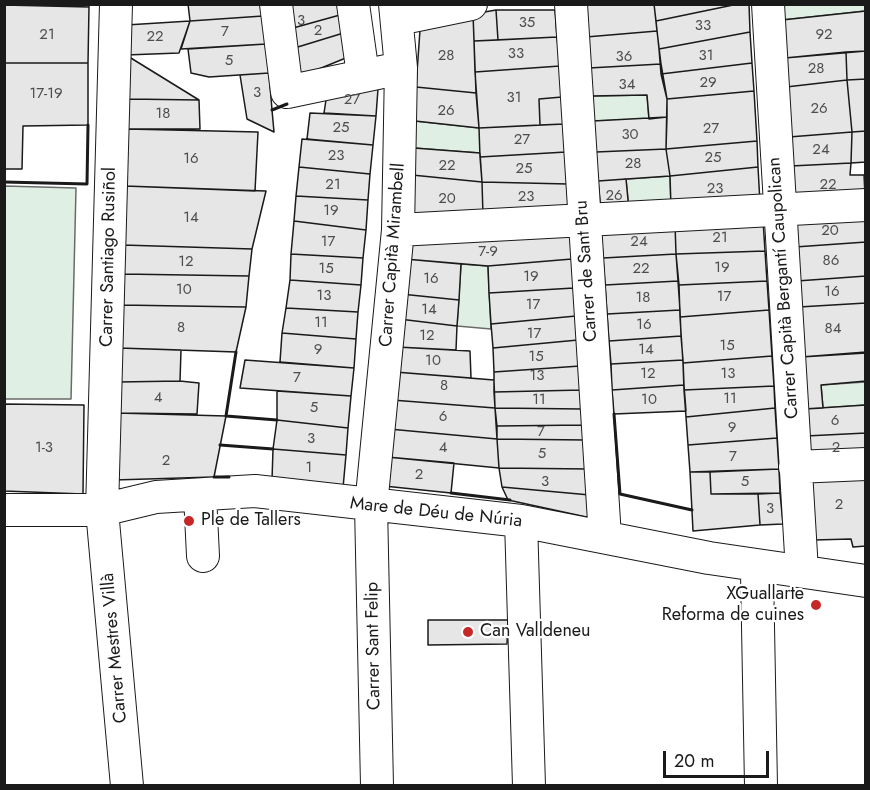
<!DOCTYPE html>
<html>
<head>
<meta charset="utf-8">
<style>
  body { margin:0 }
  #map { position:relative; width:870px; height:790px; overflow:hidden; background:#fff; font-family:Jost,sans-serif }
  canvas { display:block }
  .frame { position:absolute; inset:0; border:6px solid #1a1a1a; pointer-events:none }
  .scale { position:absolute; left:663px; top:751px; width:106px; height:27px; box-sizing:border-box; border:3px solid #1a1a1a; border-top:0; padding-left:8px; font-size:18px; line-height:21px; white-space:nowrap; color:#1a1a1a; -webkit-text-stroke:4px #fff; paint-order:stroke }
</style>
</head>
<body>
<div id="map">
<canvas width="870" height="790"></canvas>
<div class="frame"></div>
<div class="scale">20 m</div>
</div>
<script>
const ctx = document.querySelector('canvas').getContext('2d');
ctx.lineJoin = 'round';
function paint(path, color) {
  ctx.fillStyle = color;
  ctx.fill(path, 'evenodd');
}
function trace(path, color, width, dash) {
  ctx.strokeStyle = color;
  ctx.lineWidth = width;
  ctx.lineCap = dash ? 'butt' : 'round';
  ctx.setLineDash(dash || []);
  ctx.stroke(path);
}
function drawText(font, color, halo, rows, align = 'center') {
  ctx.font = font + ' Jost,sans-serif';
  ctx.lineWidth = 4.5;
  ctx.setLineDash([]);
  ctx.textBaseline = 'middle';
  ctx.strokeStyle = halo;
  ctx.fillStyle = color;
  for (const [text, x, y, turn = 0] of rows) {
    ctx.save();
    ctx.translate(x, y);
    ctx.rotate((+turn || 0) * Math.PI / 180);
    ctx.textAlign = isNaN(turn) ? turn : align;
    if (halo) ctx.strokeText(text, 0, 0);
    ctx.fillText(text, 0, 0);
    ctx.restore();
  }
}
const green = new Path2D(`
  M 781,5 L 865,5 L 865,11 L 782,20 Z
  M 647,95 L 649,119 L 593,121 L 591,96 Z
  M 415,121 L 480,128 L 480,153 L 414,148 Z
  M 670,176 L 671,207 L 629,210 L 626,179 Z
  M 5,186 L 76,188 L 71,399 L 5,399 Z
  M 461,264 L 488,266 L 491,329 L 457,326 Z
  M 865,382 L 865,405 L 823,408 L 821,385 Z`);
const building = new Path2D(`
  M 6,4 L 89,4 L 89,7 Z
  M 188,4 L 262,4 L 263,16 L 190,21 Z
  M 295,4 L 346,4 L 347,13 L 286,30 L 283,8 Z
  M 584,4 L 654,4 L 657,31 L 586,37 Z
  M 654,4 L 738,4 L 656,21 Z
  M 738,4 L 749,4 L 750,32 L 659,49 L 656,21 Z
  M 4,5 L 89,7 L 88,63 L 4,63 Z
  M 496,10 L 498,40 L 474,41 L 473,14 Z
  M 496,10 L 555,10 L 557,37 L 498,40 Z
  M 866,11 L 866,51 L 785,58 L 782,20 Z
  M 347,13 L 350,31 L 288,50 L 286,30 Z
  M 473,14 L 476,93 L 416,87 L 420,30 Z
  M 263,16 L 266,44 L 181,49 L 190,21 Z
  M 190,21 L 179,53 L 126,55 L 126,25 Z
  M 350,31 L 353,55 L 292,80 L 288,50 Z
  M 657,31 L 661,64 L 589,68 L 586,37 Z
  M 750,32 L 752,63 L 661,74 L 659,49 Z
  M 557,37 L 560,66 L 475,72 L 474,41 Z
  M 266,44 L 269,73 L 209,77 L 191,73 L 188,49 Z
  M 866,51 L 866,79 L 847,80 L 846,52 Z
  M 846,52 L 847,80 L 786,87 L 785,58 Z
  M 126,55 L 199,100 L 128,99 Z
  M 4,63 L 88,63 L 88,125 L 23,126 L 22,169 L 4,169 Z
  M 752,63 L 754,91 L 667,99 L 661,74 Z
  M 661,64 L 667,99 L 667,117 L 649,119 L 647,95 L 591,96 L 589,68 Z
  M 560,66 L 562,97 L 539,99 L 540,125 L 479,128 L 475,72 Z
  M 269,73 L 272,110 L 274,132 L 247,119 L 240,75 Z
  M 379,75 L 376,116 L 324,113 L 328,87 Z
  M 866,79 L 866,131 L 852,132 L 847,80 Z
  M 847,80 L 852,132 L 789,137 L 786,87 Z
  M 416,87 L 476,93 L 479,128 L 415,121 Z
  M 754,91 L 757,141 L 666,149 L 667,99 Z
  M 562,97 L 564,124 L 540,125 L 539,99 Z
  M 128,99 L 199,100 L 200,129 L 127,129 Z
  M 310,113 L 376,116 L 373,145 L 307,139 Z
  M 667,117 L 666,149 L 596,152 L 593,121 Z
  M 564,124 L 566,152 L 480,157 L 479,128 Z
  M 127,129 L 258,132 L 255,191 L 125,186 Z
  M 866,131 L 866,162 L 851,163 L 852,132 Z
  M 852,132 L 851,163 L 791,166 L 789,137 Z
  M 302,139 L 373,145 L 370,174 L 299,167 Z
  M 757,141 L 758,167 L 670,176 L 666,149 Z
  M 414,148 L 480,153 L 482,182 L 412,175 Z
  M 666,149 L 670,176 L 598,181 L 596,152 Z
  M 566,152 L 568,184 L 482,182 L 480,157 Z
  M 851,163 L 850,175 L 864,175 L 865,195 L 793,197 L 791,166 Z
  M 299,167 L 370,174 L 368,200 L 296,196 Z
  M 758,167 L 760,203 L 671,207 L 670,176 Z
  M 412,175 L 482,182 L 483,216 L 410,220 Z
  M 626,179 L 629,210 L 601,211 L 598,181 Z
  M 482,182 L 568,184 L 570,211 L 483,216 Z
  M 125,186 L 266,191 L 252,249 L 123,245 Z
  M 296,196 L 368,200 L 366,230 L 294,221 Z
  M 866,214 L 866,242 L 795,247 L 794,219 Z
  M 763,220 L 765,251 L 676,254 L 675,224 Z
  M 294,221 L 366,230 L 363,258 L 291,254 Z
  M 675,224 L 676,254 L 603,258 L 601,229 Z
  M 570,230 L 572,259 L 488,266 L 405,259 L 406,244 Z
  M 866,242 L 866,276 L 797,281 L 795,247 Z
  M 123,245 L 252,249 L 249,276 L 122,274 Z
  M 765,251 L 767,281 L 679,285 L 676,254 Z
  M 291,254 L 363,258 L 361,285 L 290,280 Z
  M 676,254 L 678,281 L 605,285 L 603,258 Z
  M 405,259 L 461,264 L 459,300 L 401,294 Z
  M 572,259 L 574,288 L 489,293 L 488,266 Z
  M 122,274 L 249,276 L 246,307 L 120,305 Z
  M 866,276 L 866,303 L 799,307 L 797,281 Z
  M 290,280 L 361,285 L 358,312 L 286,308 Z
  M 678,281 L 680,310 L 607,314 L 605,285 Z
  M 767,281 L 769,310 L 680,317 L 679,285 Z
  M 574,288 L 576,316 L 491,324 L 489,293 Z
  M 401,294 L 459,300 L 457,326 L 399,319 Z
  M 866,303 L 866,352 L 801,357 L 799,307 Z
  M 120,305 L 246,307 L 236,352 L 119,348 Z
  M 286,308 L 358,312 L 356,339 L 282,333 Z
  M 680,310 L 681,336 L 609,341 L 607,314 Z
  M 769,310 L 772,356 L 683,363 L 680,317 Z
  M 576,316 L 578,340 L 493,348 L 491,324 Z
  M 399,319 L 457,326 L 456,350 L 397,347 Z
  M 282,333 L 356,339 L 354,368 L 280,362 Z
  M 681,336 L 683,360 L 611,364 L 609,341 Z
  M 578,340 L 580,366 L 494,372 L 493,348 Z
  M 397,347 L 470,351 L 471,378 L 395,372 Z
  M 119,348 L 181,350 L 180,381 L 118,382 Z
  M 866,353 L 866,381 L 821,385 L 823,408 L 804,409 L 801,357 Z
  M 772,356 L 774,386 L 684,390 L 683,363 Z
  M 245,360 L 354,368 L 351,396 L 240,388 Z
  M 683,360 L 684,385 L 612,390 L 611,364 Z
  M 580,366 L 582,390 L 494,392 L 494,372 Z
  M 395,372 L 494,380 L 495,408 L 392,400 Z
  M 180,381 L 199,383 L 197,414 L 117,413 L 118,382 Z
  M 684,385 L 686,411 L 614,414 L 612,390 Z
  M 774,386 L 775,408 L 686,417 L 684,390 Z
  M 582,390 L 583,409 L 495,408 L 494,392 Z
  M 277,391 L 351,396 L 348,428 L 277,420 Z
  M 392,400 L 495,408 L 497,439 L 389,429 Z
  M 4,404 L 84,405 L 83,494 L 4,491 Z
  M 866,405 L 866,433 L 806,436 L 804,409 Z
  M 495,408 L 583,409 L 584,425 L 497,426 Z
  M 775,408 L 777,438 L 688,445 L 686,417 Z
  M 117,413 L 226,416 L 214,477 L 114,480 Z
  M 277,420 L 348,428 L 346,455 L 273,449 Z
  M 584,425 L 586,440 L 497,439 L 497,426 Z
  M 389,429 L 497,439 L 499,468 L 387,457 Z
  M 866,433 L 866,461 L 808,464 L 806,436 Z
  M 777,438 L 779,469 L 690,472 L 688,445 Z
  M 497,439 L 586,440 L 588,469 L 499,468 Z
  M 273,449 L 346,455 L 343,488 L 272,480 Z
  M 387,457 L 454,463 L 451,493 L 384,486 Z
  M 499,468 L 588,469 L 590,495 L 502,487 Z
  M 779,469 L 780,493 L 711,494 L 710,472 Z
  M 866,469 L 866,546 L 853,547 L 851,539 L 814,540 L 809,472 Z
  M 690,472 L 710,472 L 711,494 L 758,494 L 760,525 L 693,531 Z
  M 502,487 L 590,495 L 591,518 L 508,500 Z
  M 780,493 L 783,524 L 760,525 L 758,494 Z
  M 428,620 L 508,620 L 507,644 L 428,645 Z`);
const street = new Path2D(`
  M 116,4 L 102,510 L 127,786
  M 276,4 L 287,92 L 401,68
  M 353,4 L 363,75
  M 571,4 L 605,537
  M 768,4 L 802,571
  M 398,19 L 471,4
  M 398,230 L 866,205
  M 795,467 L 866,464
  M 200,495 L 203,556
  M 4,510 L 102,510 L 156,497 L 255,491 L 521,521 L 709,558 L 866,581
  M 521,521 L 529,786
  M 757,573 L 761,786
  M 377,786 L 371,506 L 398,230 L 401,68 L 395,4`);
const wall = new Path2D(`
  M 272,110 L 287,104
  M 4,182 L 87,184 L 88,125
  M 236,352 L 226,416 L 277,420
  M 614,414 L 620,494 L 692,510
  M 220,445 L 273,449
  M 214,477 L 229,477
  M 451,493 L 510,500`);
const markers = [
  [189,521,6,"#c62828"],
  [816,605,6,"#c62828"],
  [468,632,6,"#c62828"]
];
const numberNames = [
  ["3",301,21],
  ["35",527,23],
  ["33",703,26],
  ["2",318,31],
  ["7",225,32],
  ["21",47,35],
  ["92",824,35],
  ["22",155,37],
  ["33",516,54],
  ["28",446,56],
  ["31",706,56],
  ["36",624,57],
  ["5",229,61],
  ["28",816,69],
  ["29",708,83],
  ["34",627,85],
  ["3",257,93],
  ["17-19",46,94],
  ["31",514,98],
  ["27",352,100],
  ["26",819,109],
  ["26",446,111],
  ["18",163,114],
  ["25",341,128],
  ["27",711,129],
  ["30",630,135],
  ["27",522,140],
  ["24",821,150],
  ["23",336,156],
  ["25",713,158],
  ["16",191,159],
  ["28",633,164],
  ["22",447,166],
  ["25",524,169],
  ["21",333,185],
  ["22",828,185],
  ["23",715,189],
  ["26",614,196],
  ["23",526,197],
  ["20",447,199],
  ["19",331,211],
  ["14",191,218],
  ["20",830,231],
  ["21",720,238],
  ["17",328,242],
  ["24",639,242],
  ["7-9",488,252],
  ["86",831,261],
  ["12",186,262],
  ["19",722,268],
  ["15",326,269],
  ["22",641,269],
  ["19",531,277],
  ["16",431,279],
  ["10",184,290],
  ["16",832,292],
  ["13",324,296],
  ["17",724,297],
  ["18",643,298],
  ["17",533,305],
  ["14",429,310],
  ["11",321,323],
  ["16",644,325],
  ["8",181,328],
  ["84",833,329],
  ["17",534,334],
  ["12",427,336],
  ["15",727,346],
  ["9",318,350],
  ["14",646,350],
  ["15",536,357],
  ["10",433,361],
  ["12",648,374],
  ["13",728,374],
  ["13",537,376],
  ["7",297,378],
  ["8",444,386],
  ["4",158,398],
  ["11",730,399],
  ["11",539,400],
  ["10",649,400],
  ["5",314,408],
  ["6",443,417],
  ["6",835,421],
  ["9",732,428],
  ["7",541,432],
  ["3",311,439],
  ["1-3",44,448],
  ["4",443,448],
  ["2",836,448],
  ["5",542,454],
  ["7",733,457],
  ["2",166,461],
  ["1",309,468],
  ["2",419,475],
  ["3",545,482],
  ["5",745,482],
  ["2",839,505],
  ["3",770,509]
];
const streetNames = [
  ["Carrer Capità Mirambell",393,255,-86],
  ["Carrer Santiago Rusiñol",109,257,-89],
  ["Carrer de Sant Bru",587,271,-94],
  ["Carrer Capità Bergantí Caupolican",784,288,-94],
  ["Mare de Déu de Núria",436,513,6],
  ["Carrer Sant Felip",374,646,-91],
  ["Carrer Mestres Villà",115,648,-95]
];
const poiNames = [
  ["Ple de Tallers",201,521],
  ["XGuallarte",804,595,"right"],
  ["Reforma de cuines",804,616,"right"],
  ["Can Valldeneu",480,632]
];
paint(green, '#e0efe3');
trace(green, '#6a6a6a', 1.5);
paint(building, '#e6e6e6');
trace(building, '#1a1a1a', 1.5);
trace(street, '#1a1a1a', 34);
trace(street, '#fff', 32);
trace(wall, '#1a1a1a', 3);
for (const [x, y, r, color] of markers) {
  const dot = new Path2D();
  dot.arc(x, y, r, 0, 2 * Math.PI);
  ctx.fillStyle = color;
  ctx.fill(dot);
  trace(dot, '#fff', 2);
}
drawText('15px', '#4d4d4d', null, numberNames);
drawText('18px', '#1a1a1a', '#fff', streetNames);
drawText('18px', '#1a1a1a', '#fff', poiNames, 'left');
</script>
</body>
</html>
